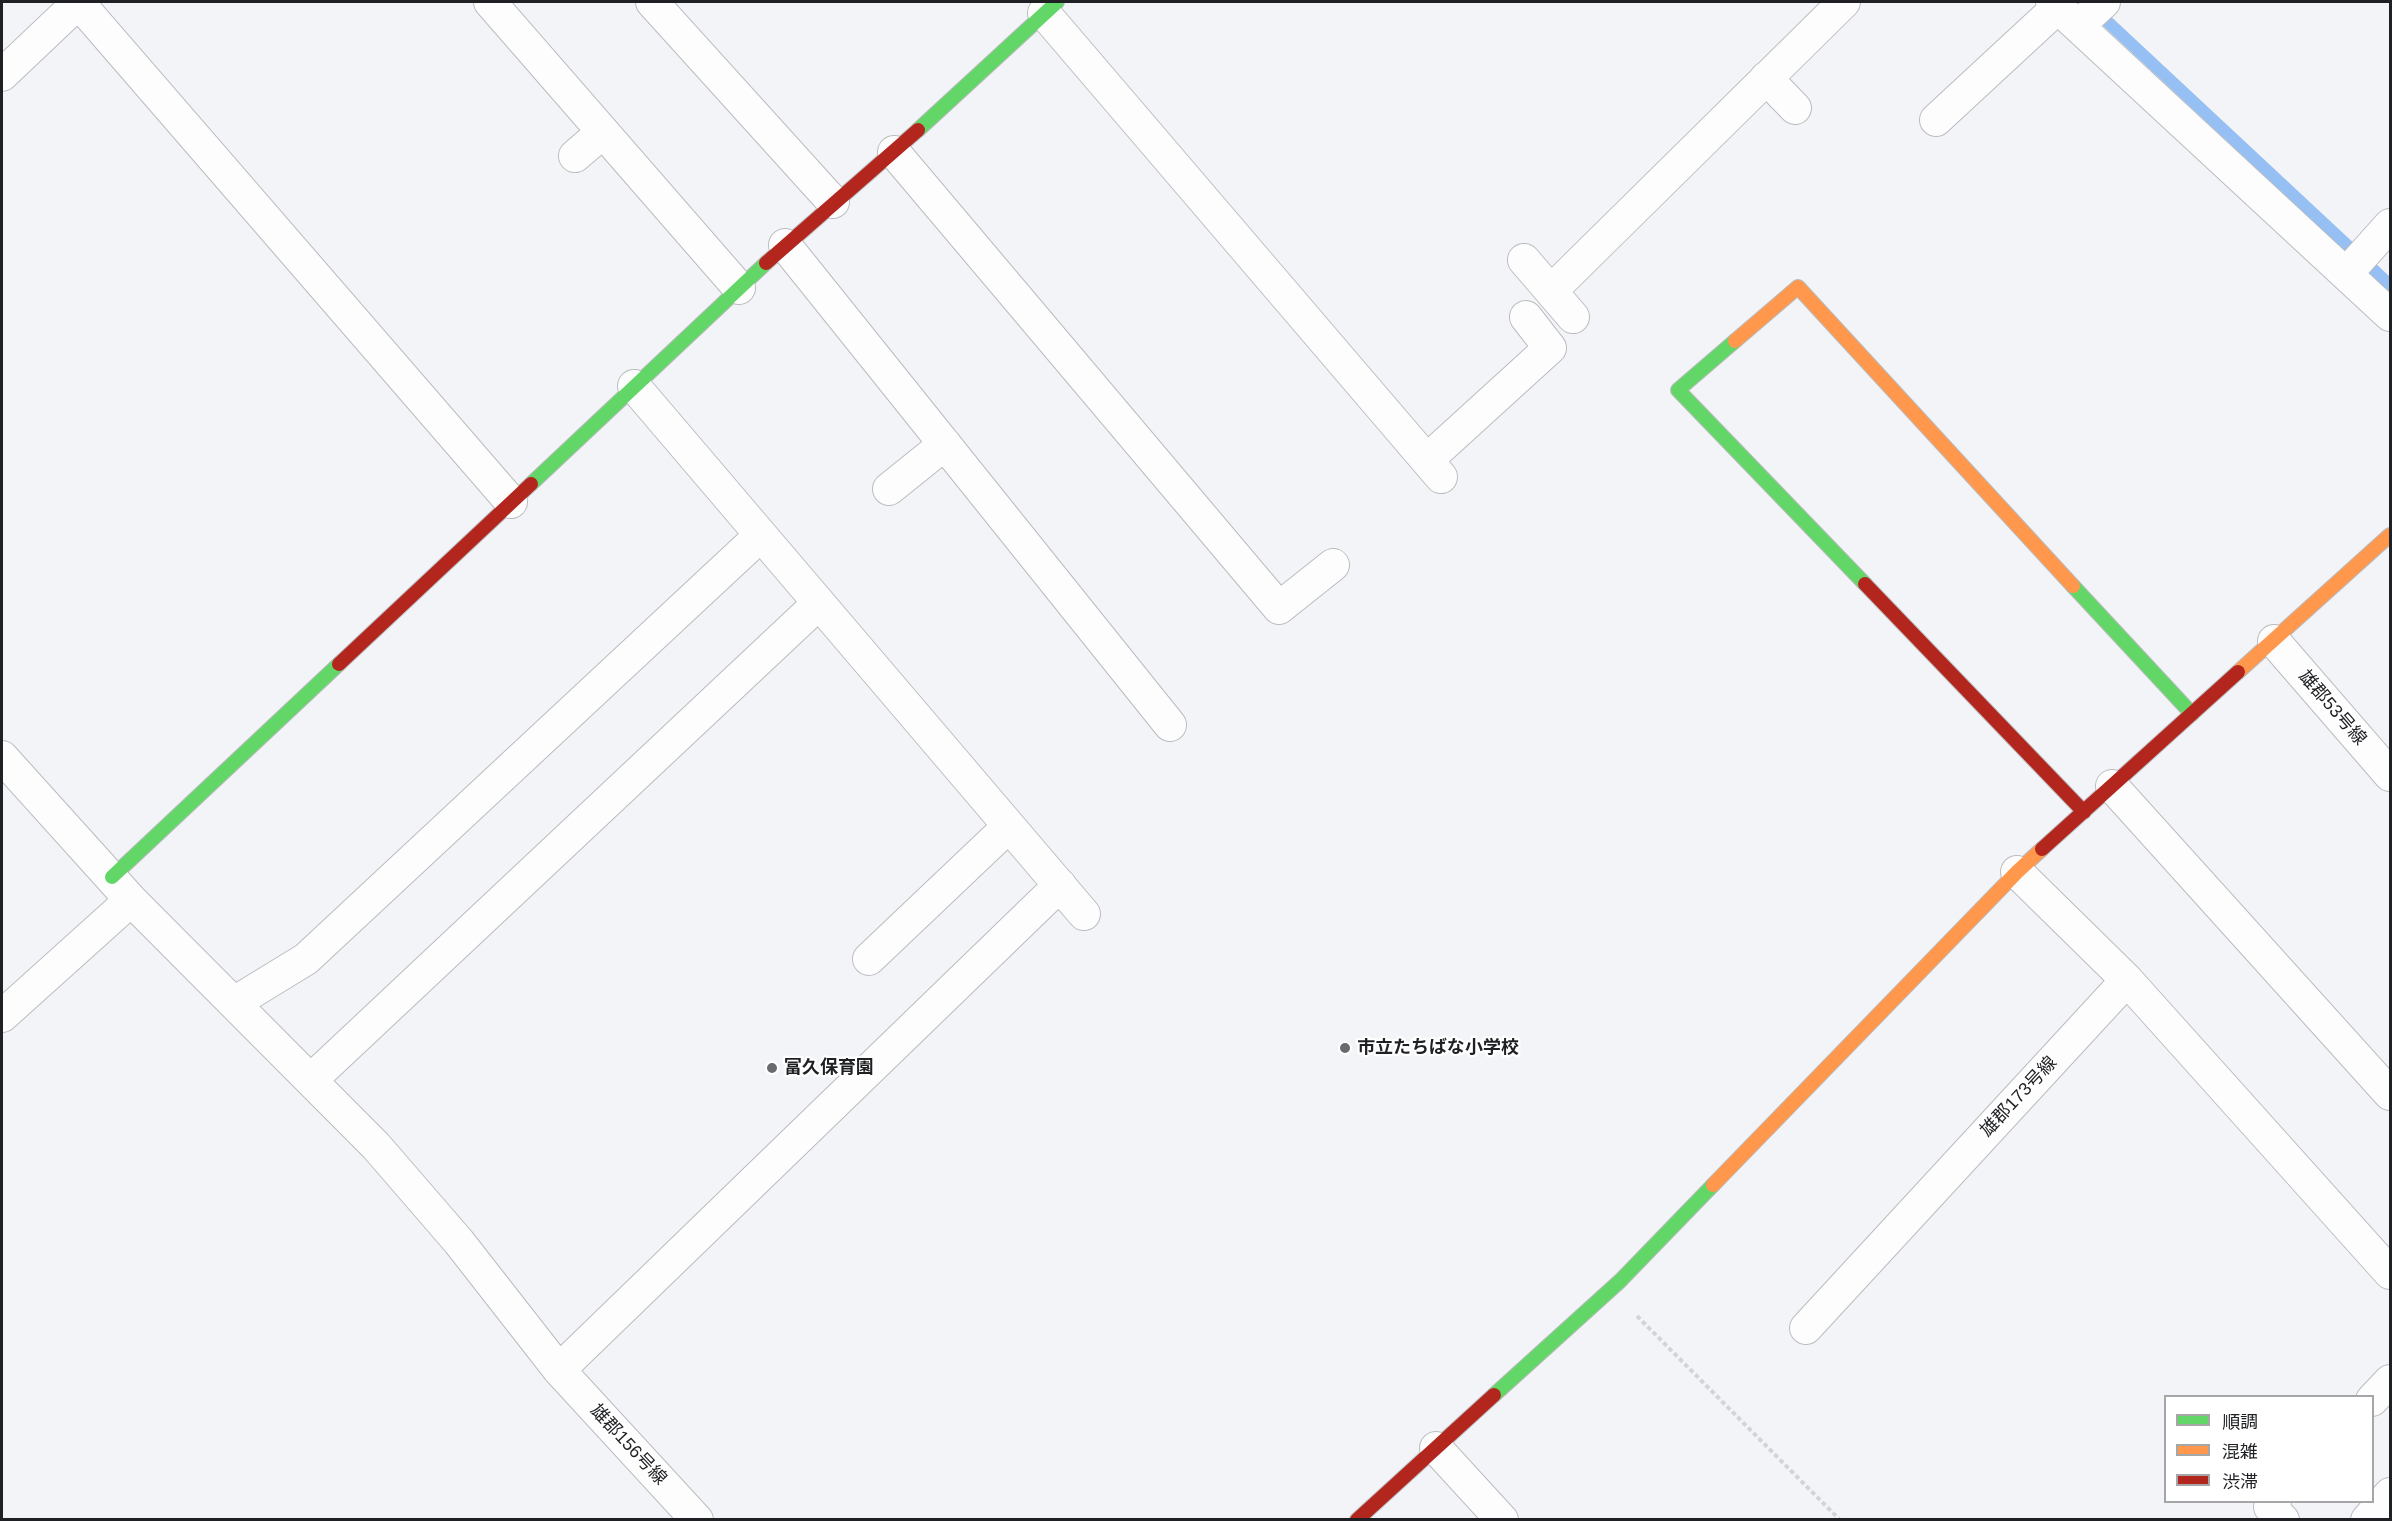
<!DOCTYPE html>
<html>
<head>
<meta charset="utf-8">
<style>
  body { margin:0 }
  #map { position:relative; width:2392px; height:1521px; overflow:hidden; background:#f2f4f7; font-family:Helvetica,"Noto Sans JP",sans-serif }
  canvas { display:block }
  .frame { position:absolute; inset:0; border:3px solid #1f2023; pointer-events:none }
  .legend { position:absolute; left:2164px; top:1395px; width:210px; height:108px; box-sizing:border-box; background:#fff; border:2px solid #a5a6a7; margin:0; padding:8px 10px; list-style:none; font-size:18px; color:#1f2023 }
  .legend li { display:flex; align-items:center; gap:12px; height:30px }
  .legend b { width:30px; border:2px solid #a5a6a7 }
</style>
</head>
<body>
<div id="map">
<canvas width="2392" height="1521"></canvas>
<div class="frame"></div>
<ul class="legend">
<li><b style="height:8px;background:#63d668"></b>順調</li>
<li><b style="height:8px;background:#ff974d"></b>混雑</li>
<li><b style="height:8px;background:#b3261e"></b>渋滞</li>
</ul>
</div>
<script>
const ctx = document.querySelector('canvas').getContext('2d');
ctx.lineJoin = 'round';
function trace(path, color, width, dash) {
  ctx.strokeStyle = color;
  ctx.lineWidth = width;
  ctx.lineCap = dash ? 'butt' : 'round';
  ctx.setLineDash(dash || []);
  ctx.stroke(path);
}
function drawText(font, color, halo, rows, align = 'center') {
  ctx.font = font + ' Helvetica,"Noto Sans JP",sans-serif';
  ctx.lineWidth = 4.5;
  ctx.setLineDash([]);
  ctx.textBaseline = 'middle';
  ctx.strokeStyle = halo;
  ctx.fillStyle = color;
  for (const [text, x, y, turn = 0] of rows) {
    ctx.save();
    ctx.translate(x, y);
    ctx.rotate((+turn || 0) * Math.PI / 180);
    ctx.textAlign = isNaN(turn) ? turn : align;
    if (halo) ctx.strokeText(text, 0, 0);
    ctx.fillText(text, 0, 0);
    ctx.restore();
  }
}
const stream = new Path2D(`
  M 2095,10 L 2390,285`);
const path = new Path2D(`
  M 1637,1316 L 1840,1520`);
const street = new Path2D(`
  M 78,2 L 511,502
  M 490,2 L 739,288
  M 652,2 L 833,202
  M 2052,2 L 2390,315
  M 1044,13 L 1441,477
  M 2078,26 L 2104,2
  M 2,75 L 79,2
  M 1766,78 L 1795,108
  M 1936,120 L 2058,7
  M 894,152 L 1279,608 L 1333,565
  M 575,156 L 603,132
  M 785,245 L 1170,725
  M 1524,260 L 1573,317
  M 2346,274 L 2390,225
  M 1551,291 L 1844,2
  M 634,386 L 1084,914
  M 1427,460 L 1550,348 L 1526,317
  M 889,489 L 945,444
  M 2274,641 L 2390,775
  M 2,757 L 131,900 L 376,1146 L 459,1242 L 559,1370 L 697,1520
  M 2112,786 L 2390,1094
  M 869,959 L 1009,826
  M 2127,980 L 2390,1273
  M 234,1003 L 306,959 L 761,535
  M 2,1016 L 131,900
  M 311,1080 L 819,603
  M 1806,1328 L 2127,980 L 2017,872
  M 559,1370 L 1060,885
  M 2372,1400 L 2390,1381
  M 1436,1448 L 1502,1520
  M 2275,1502 L 2270,1507 L 2283,1520
  M 2367,1520 L 2390,1494`);
const fast = new Path2D(`
  M 918,130 L 1057,2
  M 1735,341 L 1678,390 L 1865,584
  M 531,484 L 766,263
  M 2073,586 L 2192,714
  M 112,877 L 339,664
  M 1494,1395 L 1620,1281 L 1713,1185`);
const slow = new Path2D(`
  M 1735,341 L 1798,287 L 2073,586
  M 2238,672 L 2390,535
  M 1713,1185 L 2017,872 L 2042,849`);
const jam = new Path2D(`
  M 766,263 L 918,130
  M 1865,584 L 2084,812
  M 339,664 L 531,484
  M 2042,849 L 2238,672
  M 1357,1520 L 1494,1395`);
const markers = [
  [1345,1048,6,"#696a6d"],
  [772,1068,6,"#696a6d"]
];
const streetNames = [
  ["雄郡53号線",2332,708,49],
  ["雄郡173号線",2019,1097,-47],
  ["雄郡156号線",628,1445,47]
];
const poiNames = [
  ["市立たちばな小学校",1357,1048],
  ["富久保育園",784,1068]
];
trace(stream, '#96c0f3', 12);
trace(street, '#bbbcbf', 34);
trace(fast, '#bbbcbf', 16);
trace(slow, '#bbbcbf', 16);
trace(jam, '#bbbcbf', 16);
trace(path, '#d3d4d4', 4, [4.5, 3]);
trace(street, '#fdfdfe', 32);
trace(fast, '#63d668', 14);
trace(slow, '#ff974d', 14);
trace(jam, '#b3261e', 14);
for (const [x, y, r, color] of markers) {
  const dot = new Path2D();
  dot.arc(x, y, r, 0, 2 * Math.PI);
  ctx.fillStyle = color;
  ctx.fill(dot);
  trace(dot, '#fff', 2);
}
drawText('18px', '#1f2023', '#fff', streetNames);
drawText('bold 18px', '#1f2023', '#fff', poiNames, 'left');
</script>
</body>
</html>
